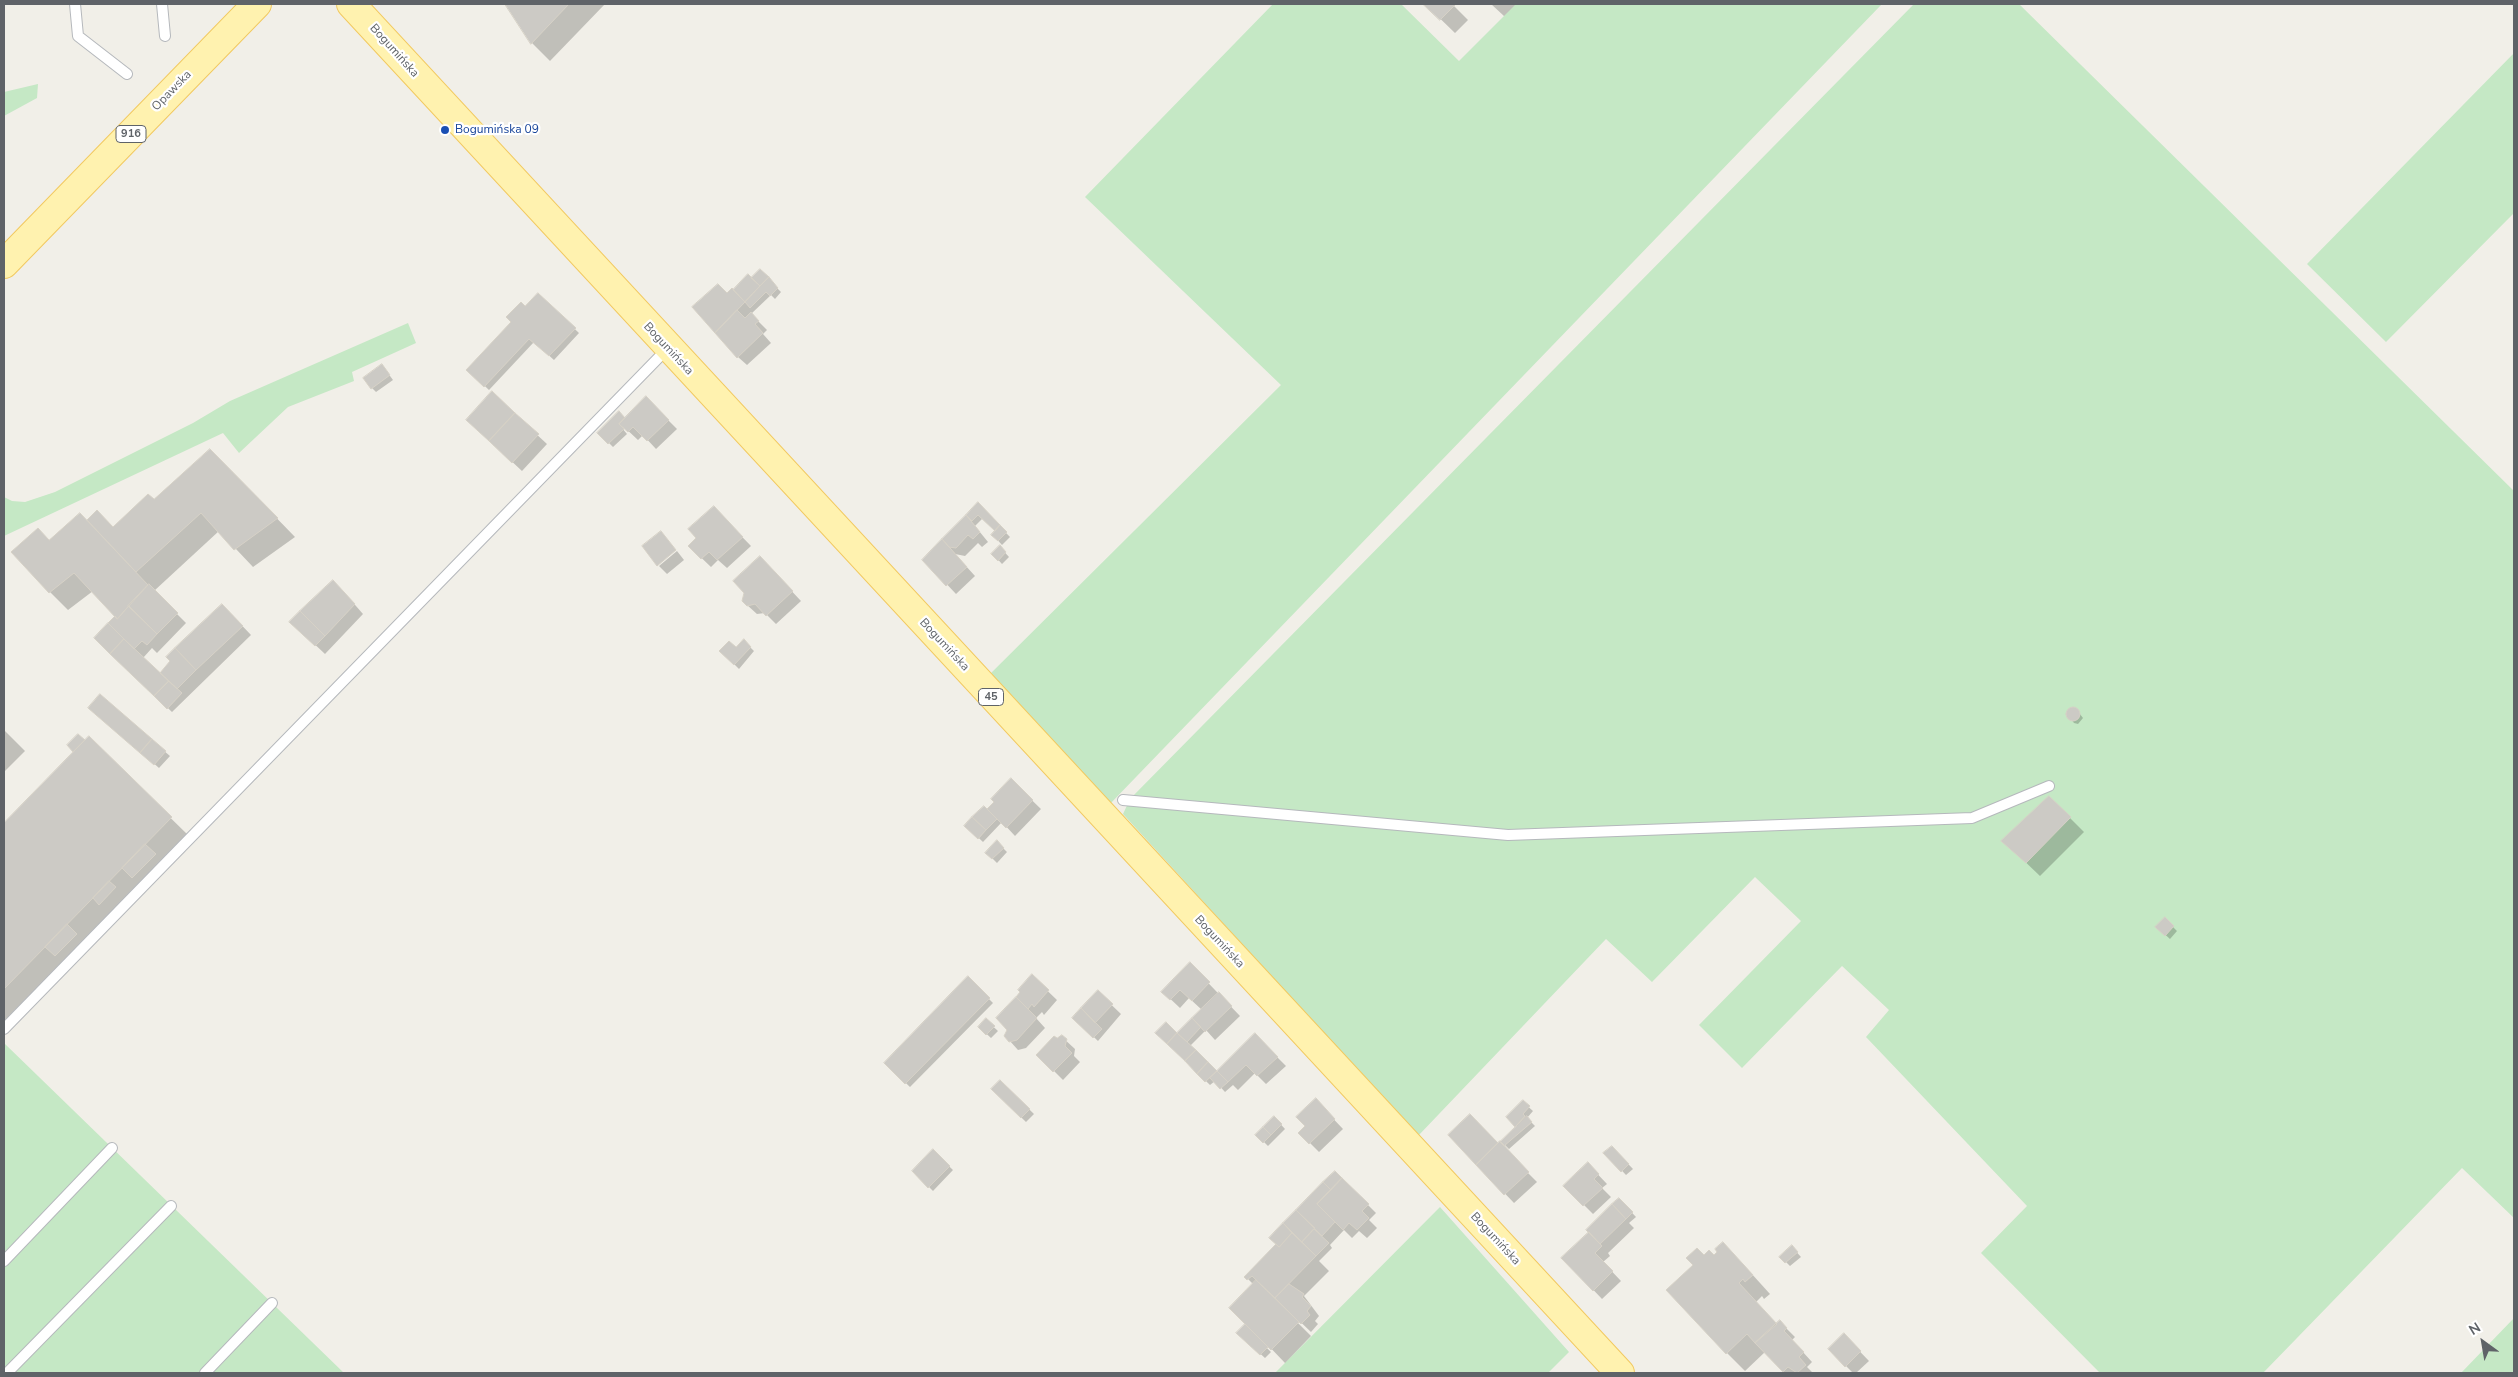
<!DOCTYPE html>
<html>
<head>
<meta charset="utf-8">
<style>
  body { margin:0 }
  #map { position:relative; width:2518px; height:1377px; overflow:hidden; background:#f1efe8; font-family:"Nunito Sans",sans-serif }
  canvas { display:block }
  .frame { position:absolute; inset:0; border:5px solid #5f6368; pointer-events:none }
  .north { position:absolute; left:2458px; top:1317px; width:50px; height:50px; -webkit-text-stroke:4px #fff; paint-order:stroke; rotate:328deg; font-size:14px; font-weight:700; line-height:20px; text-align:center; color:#5f6368 }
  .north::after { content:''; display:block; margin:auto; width:18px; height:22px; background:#5f6368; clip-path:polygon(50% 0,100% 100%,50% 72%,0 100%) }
</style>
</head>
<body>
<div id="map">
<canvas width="2518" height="1377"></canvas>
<div class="frame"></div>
<div class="north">N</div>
</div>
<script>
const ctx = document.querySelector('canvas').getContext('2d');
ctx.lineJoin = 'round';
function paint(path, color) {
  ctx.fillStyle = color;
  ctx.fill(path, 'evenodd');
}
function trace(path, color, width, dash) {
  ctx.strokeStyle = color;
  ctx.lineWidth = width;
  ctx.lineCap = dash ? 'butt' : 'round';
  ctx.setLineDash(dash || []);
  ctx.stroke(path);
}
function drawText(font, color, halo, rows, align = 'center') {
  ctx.font = font + ' "Nunito Sans",sans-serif';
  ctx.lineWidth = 4.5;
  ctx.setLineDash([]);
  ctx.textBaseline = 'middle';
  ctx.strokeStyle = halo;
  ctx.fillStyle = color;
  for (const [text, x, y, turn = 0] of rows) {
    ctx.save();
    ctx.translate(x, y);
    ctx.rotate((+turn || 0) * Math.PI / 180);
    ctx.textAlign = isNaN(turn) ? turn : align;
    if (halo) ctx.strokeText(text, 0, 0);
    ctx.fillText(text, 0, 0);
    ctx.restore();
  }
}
const green = new Path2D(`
  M 1273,4 L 1401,4 L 1459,61 L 1516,4 L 1882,4 L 1109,805 L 988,676 L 1281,385 L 1085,197 Z
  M 1914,4 L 2019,4 L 2514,491 L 2514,1218 L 2462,1168 L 2263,1373 L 2100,1373 L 1981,1253 L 2027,1206 L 1866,1037 L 1889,1010 L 1842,966 L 1742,1068 L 1699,1025 L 1801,921 L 1755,877 L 1652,982 L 1606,939 L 1418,1136 L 1123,814 L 1130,799 Z
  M 2514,53 L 2514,213 L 2386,342 L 2307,264 Z
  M 38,84 L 37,98 L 4,116 L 4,92 Z
  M 408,323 L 416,343 L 352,372 L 354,381 L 288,407 L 239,453 L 223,433 L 4,536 L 4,497 L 12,501 L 25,502 L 55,492 L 193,423 L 230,401 Z
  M 4,1043 L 344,1373 L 4,1373 Z
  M 1440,1207 L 1569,1352 L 1548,1373 L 1275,1373 Z
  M 2514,1318 L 2514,1373 L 2461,1373 Z`);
const shadow = new Path2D(`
  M 507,4 L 605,4 L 550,61 L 532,43 Z
  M 1425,4 L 1452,4 L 1468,20 L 1455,33 Z
  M 1491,4 L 1516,4 L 1504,16 Z
  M 760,271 L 781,292 L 775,299 L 771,295 L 751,314 L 767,330 L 763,334 L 771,343 L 747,365 L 738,357 L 727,295 L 751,279 Z
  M 538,294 L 579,333 L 554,360 L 534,342 L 489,390 L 468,370 Z
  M 382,365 L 393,380 L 376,392 L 372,388 Z
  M 492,393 L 547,444 L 522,471 L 476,428 Z
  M 646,398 L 677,429 L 656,449 L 643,435 L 638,440 L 623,426 L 622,428 L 627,434 L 613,447 L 599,433 L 625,419 Z
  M 228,468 L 295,537 L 253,567 L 219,531 L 154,591 L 186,623 L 157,653 L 152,648 L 143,658 L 160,675 L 231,614 L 251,635 L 172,712 L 95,638 L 120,620 L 93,591 L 68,610 L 50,592 L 49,541 L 87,521 L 97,511 L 114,529 L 154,501 Z
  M 978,504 L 1010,537 L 1002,545 L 993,535 L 997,531 L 983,518 L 975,526 L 988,542 L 982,547 L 978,543 L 965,556 L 955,554 L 975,576 L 956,594 L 924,560 Z
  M 714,508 L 751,546 L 727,568 L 718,560 L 711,567 L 689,546 L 698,538 Z
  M 1000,547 L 1009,557 L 1002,564 L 993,554 Z
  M 677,551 L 684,560 L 667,574 L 659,566 Z
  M 769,567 L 801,601 L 776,624 L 765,613 L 757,614 L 747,605 Z
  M 342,590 L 363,614 L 325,654 L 291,622 Z
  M 744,641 L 754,651 L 739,669 L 721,651 L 736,649 Z
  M 100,696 L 170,756 L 159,768 L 150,760 Z
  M 2071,708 L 2076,709 L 2083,718 L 2078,724 L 2074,723 L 2067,714 Z
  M 4,730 L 25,751 L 4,772 Z
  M 78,735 L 85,742 L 89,738 L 189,836 L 4,1025 L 4,825 L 75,752 L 68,745 Z
  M 1011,780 L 1041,809 L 1015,836 L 1002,822 L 983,842 L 966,826 L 992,816 L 995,802 Z
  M 2049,797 L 2084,832 L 2040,876 L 2017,854 Z
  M 997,842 L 1007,852 L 997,863 L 987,853 Z
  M 2165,919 L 2177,931 L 2170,939 L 2157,927 Z
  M 1190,964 L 1240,1016 L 1215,1040 L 1206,1030 L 1190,1046 L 1227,1083 L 1255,1035 L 1286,1066 L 1266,1084 L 1255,1073 L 1238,1090 L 1233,1085 L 1225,1092 L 1215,1081 L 1210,1085 L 1157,1033 L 1178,1035 L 1202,1010 L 1189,998 L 1180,1008 L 1163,992 Z
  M 1032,976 L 1057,1000 L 1044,1015 L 1042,1012 L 1036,1018 L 1045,1028 L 1026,1048 L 1018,1050 L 1009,1040 Z
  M 968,978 L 993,1003 L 910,1087 L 885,1063 Z
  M 1098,992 L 1121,1014 L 1098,1041 L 1074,1018 Z
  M 986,1020 L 998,1031 L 991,1038 L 979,1027 Z
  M 1062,1037 L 1075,1049 L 1074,1056 L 1080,1062 L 1063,1080 L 1038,1055 Z
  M 1000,1081 L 1034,1114 L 1026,1122 L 992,1089 Z
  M 1523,1102 L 1533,1111 L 1527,1118 L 1535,1126 L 1509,1149 L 1502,1142 L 1517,1127 L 1508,1117 Z
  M 1324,1109 L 1343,1129 L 1319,1152 L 1300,1133 Z
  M 1470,1115 L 1537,1182 L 1514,1203 L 1449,1135 Z
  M 1274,1117 L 1285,1129 L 1268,1146 L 1257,1135 Z
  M 1612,1147 L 1633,1169 L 1626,1175 L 1605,1153 Z
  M 933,1151 L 953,1170 L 933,1191 L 913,1171 Z
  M 1588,1164 L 1607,1184 L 1602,1188 L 1611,1197 L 1593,1214 L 1565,1186 Z
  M 1335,1172 L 1376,1213 L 1369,1220 L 1377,1228 L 1367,1238 L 1359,1231 L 1352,1238 L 1344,1230 L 1330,1245 L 1332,1248 L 1319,1261 L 1329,1271 L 1304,1296 L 1319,1316 L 1315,1321 L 1318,1324 L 1311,1332 L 1289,1311 L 1288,1313 L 1311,1336 L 1285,1363 L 1263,1340 L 1261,1342 L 1271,1352 L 1265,1358 L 1242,1337 L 1254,1285 L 1246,1277 L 1277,1244 L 1271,1238 Z
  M 1619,1199 L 1636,1217 L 1629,1223 L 1634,1228 L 1608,1253 L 1610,1256 L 1603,1262 L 1621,1281 L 1602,1299 L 1563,1258 L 1591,1233 Z
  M 1792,1247 L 1801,1257 L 1790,1266 L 1781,1257 Z
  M 1704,1257 L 1741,1262 L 1770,1294 L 1764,1299 L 1762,1296 L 1756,1302 L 1777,1325 L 1780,1322 L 1795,1337 L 1792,1340 L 1812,1362 L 1807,1367 L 1813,1373 L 1785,1373 L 1765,1352 L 1745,1371 L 1727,1353 Z
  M 1844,1335 L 1869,1361 L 1856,1373 L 1853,1373 L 1829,1349 Z`);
const building = new Path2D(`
  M 505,4 L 569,4 L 531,44 Z
  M 1423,4 L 1454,4 L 1455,5 L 1440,20 Z
  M 760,269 L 769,277 L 760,286 L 751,278 Z
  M 748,274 L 760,286 L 745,302 L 733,290 Z
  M 769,277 L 778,288 L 770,296 L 766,292 L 750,308 L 745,302 Z
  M 718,284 L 727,293 L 732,288 L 745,302 L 715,333 L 692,307 Z
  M 538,293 L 576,328 L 549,356 L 529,339 L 484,387 L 466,370 L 511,322 L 506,317 L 521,302 L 525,306 Z
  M 737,310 L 745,318 L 751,312 L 759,321 L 755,324 L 763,333 L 737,358 L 715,333 Z
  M 382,364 L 390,375 L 371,389 L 363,378 Z
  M 492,391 L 515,413 L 489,441 L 466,420 Z
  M 646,396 L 669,420 L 647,441 L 633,427 L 628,432 L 619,424 Z
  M 619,411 L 625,418 L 619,424 L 624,429 L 608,444 L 597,433 Z
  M 515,413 L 539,434 L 512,463 L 489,441 Z
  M 210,449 L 278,518 L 234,550 L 201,513 L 136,572 L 87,520 L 97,510 L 113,527 L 148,494 L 154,499 Z
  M 978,502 L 1000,525 L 995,531 L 978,515 L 972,521 L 966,515 Z
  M 714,506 L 743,537 L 717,560 L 709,552 L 701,559 L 688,546 L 696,538 L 688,529 Z
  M 80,513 L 148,585 L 117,619 L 74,573 L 49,593 L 11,552 L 38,528 L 49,540 Z
  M 966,515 L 980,532 L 973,539 L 968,535 L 956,548 L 949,547 L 942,539 Z
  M 1000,525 L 1007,532 L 998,541 L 991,535 Z
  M 661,531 L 676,550 L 657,566 L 642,546 Z
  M 942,539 L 967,567 L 946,586 L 922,560 Z
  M 1000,545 L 1006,552 L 998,561 L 991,554 Z
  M 760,556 L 793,591 L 766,616 L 755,604 L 747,606 L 742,601 L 744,593 L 733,581 Z
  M 333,580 L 355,604 L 325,636 L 300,611 Z
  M 149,584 L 178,613 L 157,634 L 128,606 Z
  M 222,604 L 243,626 L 196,670 L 175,648 Z
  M 129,606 L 157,634 L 147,645 L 142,641 L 134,649 L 108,623 L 115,616 L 117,619 Z
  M 300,611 L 325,636 L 315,646 L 289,622 Z
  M 108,623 L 124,639 L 110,654 L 94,638 Z
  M 124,639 L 169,681 L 154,696 L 110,654 Z
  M 744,639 L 751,647 L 734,665 L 719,651 L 729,641 L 736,647 Z
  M 175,648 L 196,670 L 177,689 L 160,673 L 170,661 L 166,657 Z
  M 169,681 L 182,693 L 167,709 L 154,696 Z
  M 100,694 L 152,739 L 140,753 L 88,708 Z
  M2066 714a7 7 0 1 1 14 0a7 7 0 1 1-14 0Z
  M 78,734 L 85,740 L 73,752 L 67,745 Z
  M 89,736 L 172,817 L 4,989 L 4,823 Z
  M 152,739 L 166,751 L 154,765 L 140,753 Z
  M 1011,778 L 1033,800 L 1006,828 L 987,809 L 994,802 L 991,799 Z
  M 2049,796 L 2071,817 L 2026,863 L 2001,841 Z
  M 984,806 L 997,819 L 986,830 L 972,817 Z
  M 972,817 L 986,830 L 978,839 L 964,826 Z
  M 997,840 L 1004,848 L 992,859 L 985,853 Z
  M 145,844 L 156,854 L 132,878 L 122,868 Z
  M 109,881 L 116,887 L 99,905 L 93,898 Z
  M 2165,917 L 2174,926 L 2165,936 L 2155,927 Z
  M 67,924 L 77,934 L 55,956 L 45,947 Z
  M 1190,962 L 1210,982 L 1192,1001 L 1180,990 L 1170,1000 L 1161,992 Z
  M 1032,974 L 1049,990 L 1034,1007 L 1032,1004 L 1028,1009 L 1016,997 L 1020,992 L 1018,990 Z
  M 968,976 L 990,998 L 905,1084 L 884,1063 Z
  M 1098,990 L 1113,1004 L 1095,1023 L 1081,1008 Z
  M 1219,992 L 1232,1006 L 1205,1032 L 1192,1018 Z
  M 1016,997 L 1037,1018 L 1017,1040 L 1009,1042 L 1004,1036 L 1007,1030 L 996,1018 Z
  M 1081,1008 L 1102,1029 L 1093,1038 L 1072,1018 Z
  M 986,1018 L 995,1026 L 986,1035 L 978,1027 Z
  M 1192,1018 L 1201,1027 L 1187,1042 L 1177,1033 Z
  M 1166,1022 L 1177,1033 L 1167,1044 L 1155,1033 Z
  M 1177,1033 L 1196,1050 L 1185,1061 L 1167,1044 Z
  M 1255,1033 L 1278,1057 L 1257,1076 L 1246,1065 L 1228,1082 L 1217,1071 Z
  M 1062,1035 L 1067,1039 L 1065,1046 L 1072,1053 L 1053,1072 L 1036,1055 L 1054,1036 L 1057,1038 Z
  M 1196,1050 L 1208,1062 L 1197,1074 L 1185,1061 Z
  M 1208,1062 L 1217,1071 L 1205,1082 L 1197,1074 Z
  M 1217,1071 L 1228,1082 L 1220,1089 L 1210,1078 Z
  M 1000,1080 L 1030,1109 L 1021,1118 L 991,1089 Z
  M 1316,1098 L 1335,1119 L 1309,1144 L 1298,1133 L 1305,1126 L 1296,1117 Z
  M 1523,1100 L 1530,1106 L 1523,1114 L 1525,1116 L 1515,1127 L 1506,1117 Z
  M 1470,1114 L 1498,1143 L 1476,1165 L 1448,1135 Z
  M 1274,1116 L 1282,1124 L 1271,1135 L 1263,1127 Z
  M 1527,1116 L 1532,1122 L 1504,1146 L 1500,1142 Z
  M 1263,1127 L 1271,1135 L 1263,1143 L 1255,1135 Z
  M 1500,1141 L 1529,1172 L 1504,1195 L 1476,1165 Z
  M 1612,1146 L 1629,1164 L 1621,1172 L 1603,1153 Z
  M 933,1149 L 950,1166 L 928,1188 L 912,1171 Z
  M 1588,1162 L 1599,1174 L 1594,1179 L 1603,1188 L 1583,1206 L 1563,1186 Z
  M 1335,1171 L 1342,1178 L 1331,1190 L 1323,1182 Z
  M 1342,1178 L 1369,1204 L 1362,1211 L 1369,1218 L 1357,1230 L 1349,1223 L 1343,1230 L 1317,1204 Z
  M 1323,1182 L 1331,1190 L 1317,1204 L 1335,1222 L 1322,1236 L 1296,1210 Z
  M 1619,1198 L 1633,1212 L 1626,1219 L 1612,1204 Z
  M 1612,1204 L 1626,1219 L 1600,1244 L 1586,1230 Z
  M 1296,1210 L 1315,1228 L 1302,1242 L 1283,1223 Z
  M 1283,1223 L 1292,1233 L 1279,1247 L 1269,1238 Z
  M 1314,1229 L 1329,1243 L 1316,1256 L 1302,1242 Z
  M 1589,1232 L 1602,1246 L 1595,1253 L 1613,1271 L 1593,1291 L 1561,1258 Z
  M 1292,1233 L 1316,1256 L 1275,1298 L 1252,1276 L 1247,1280 L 1244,1277 L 1276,1244 L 1279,1247 Z
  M 1723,1242 L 1753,1275 L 1745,1282 L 1743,1279 L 1739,1283 L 1777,1324 L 1755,1343 L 1747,1334 L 1726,1354 L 1666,1290 L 1693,1265 L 1686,1258 L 1697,1248 L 1704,1255 L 1709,1250 L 1714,1255 L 1717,1252 L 1715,1249 Z
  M 1792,1245 L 1798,1252 L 1785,1263 L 1779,1257 Z
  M 1256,1280 L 1299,1322 L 1271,1350 L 1229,1308 Z
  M 1289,1284 L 1304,1294 L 1302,1297 L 1311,1306 L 1307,1311 L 1310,1315 L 1301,1324 L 1275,1298 Z
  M 1780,1320 L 1787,1328 L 1784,1331 L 1804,1352 L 1799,1357 L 1806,1365 L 1797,1373 L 1788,1367 L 1783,1372 L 1755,1343 Z
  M 1245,1324 L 1268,1347 L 1260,1355 L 1236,1333 Z
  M 1844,1333 L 1861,1351 L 1845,1367 L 1828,1349 Z`);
const lane = new Path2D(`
  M 75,4 L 78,36 L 127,74
  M 162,4 L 165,36
  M 1123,800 L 1508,835 L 1972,818 L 2049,786
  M 4,1029 L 668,348
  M 4,1261 L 112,1148
  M 7,1373 L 171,1206
  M 205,1373 L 272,1303`);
const primary = new Path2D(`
  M 351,4 L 1620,1373
  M 4,264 L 257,4`);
const markers = [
  [445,130,5,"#1a4fb4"]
];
const shields = [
  [131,134,30],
  [991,697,25]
];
const shieldNames = [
  ["916",131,134],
  ["45",991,697]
];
const streetNames = [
  ["Bogumińska",394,51,48],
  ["Opawska",172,91,-46],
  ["Bogumińska",668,349,47],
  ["Bogumińska",944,645,47],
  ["Bogumińska",1219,942,47],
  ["Bogumińska",1495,1239,47]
];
const transitNames = [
  ["Bogumińska 09",455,130]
];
paint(green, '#c5e8c5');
paint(shadow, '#0003');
paint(building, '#cccac5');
trace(building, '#d6d1c6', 1);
trace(lane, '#b5b8bc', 12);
trace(primary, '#f2c960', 30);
trace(lane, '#fff', 10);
trace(primary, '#fff2af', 28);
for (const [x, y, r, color] of markers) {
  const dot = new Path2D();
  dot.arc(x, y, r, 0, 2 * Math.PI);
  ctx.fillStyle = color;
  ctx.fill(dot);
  trace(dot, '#fff', 2);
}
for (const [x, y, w] of shields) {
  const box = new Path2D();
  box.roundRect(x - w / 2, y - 8.5, w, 17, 4);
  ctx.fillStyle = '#fff';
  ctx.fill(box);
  trace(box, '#5f6368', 1);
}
drawText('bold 11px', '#5f6368', null, shieldNames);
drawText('12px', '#5f6368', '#fff', streetNames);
drawText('12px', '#164399', '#fff', transitNames, 'left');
</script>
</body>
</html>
